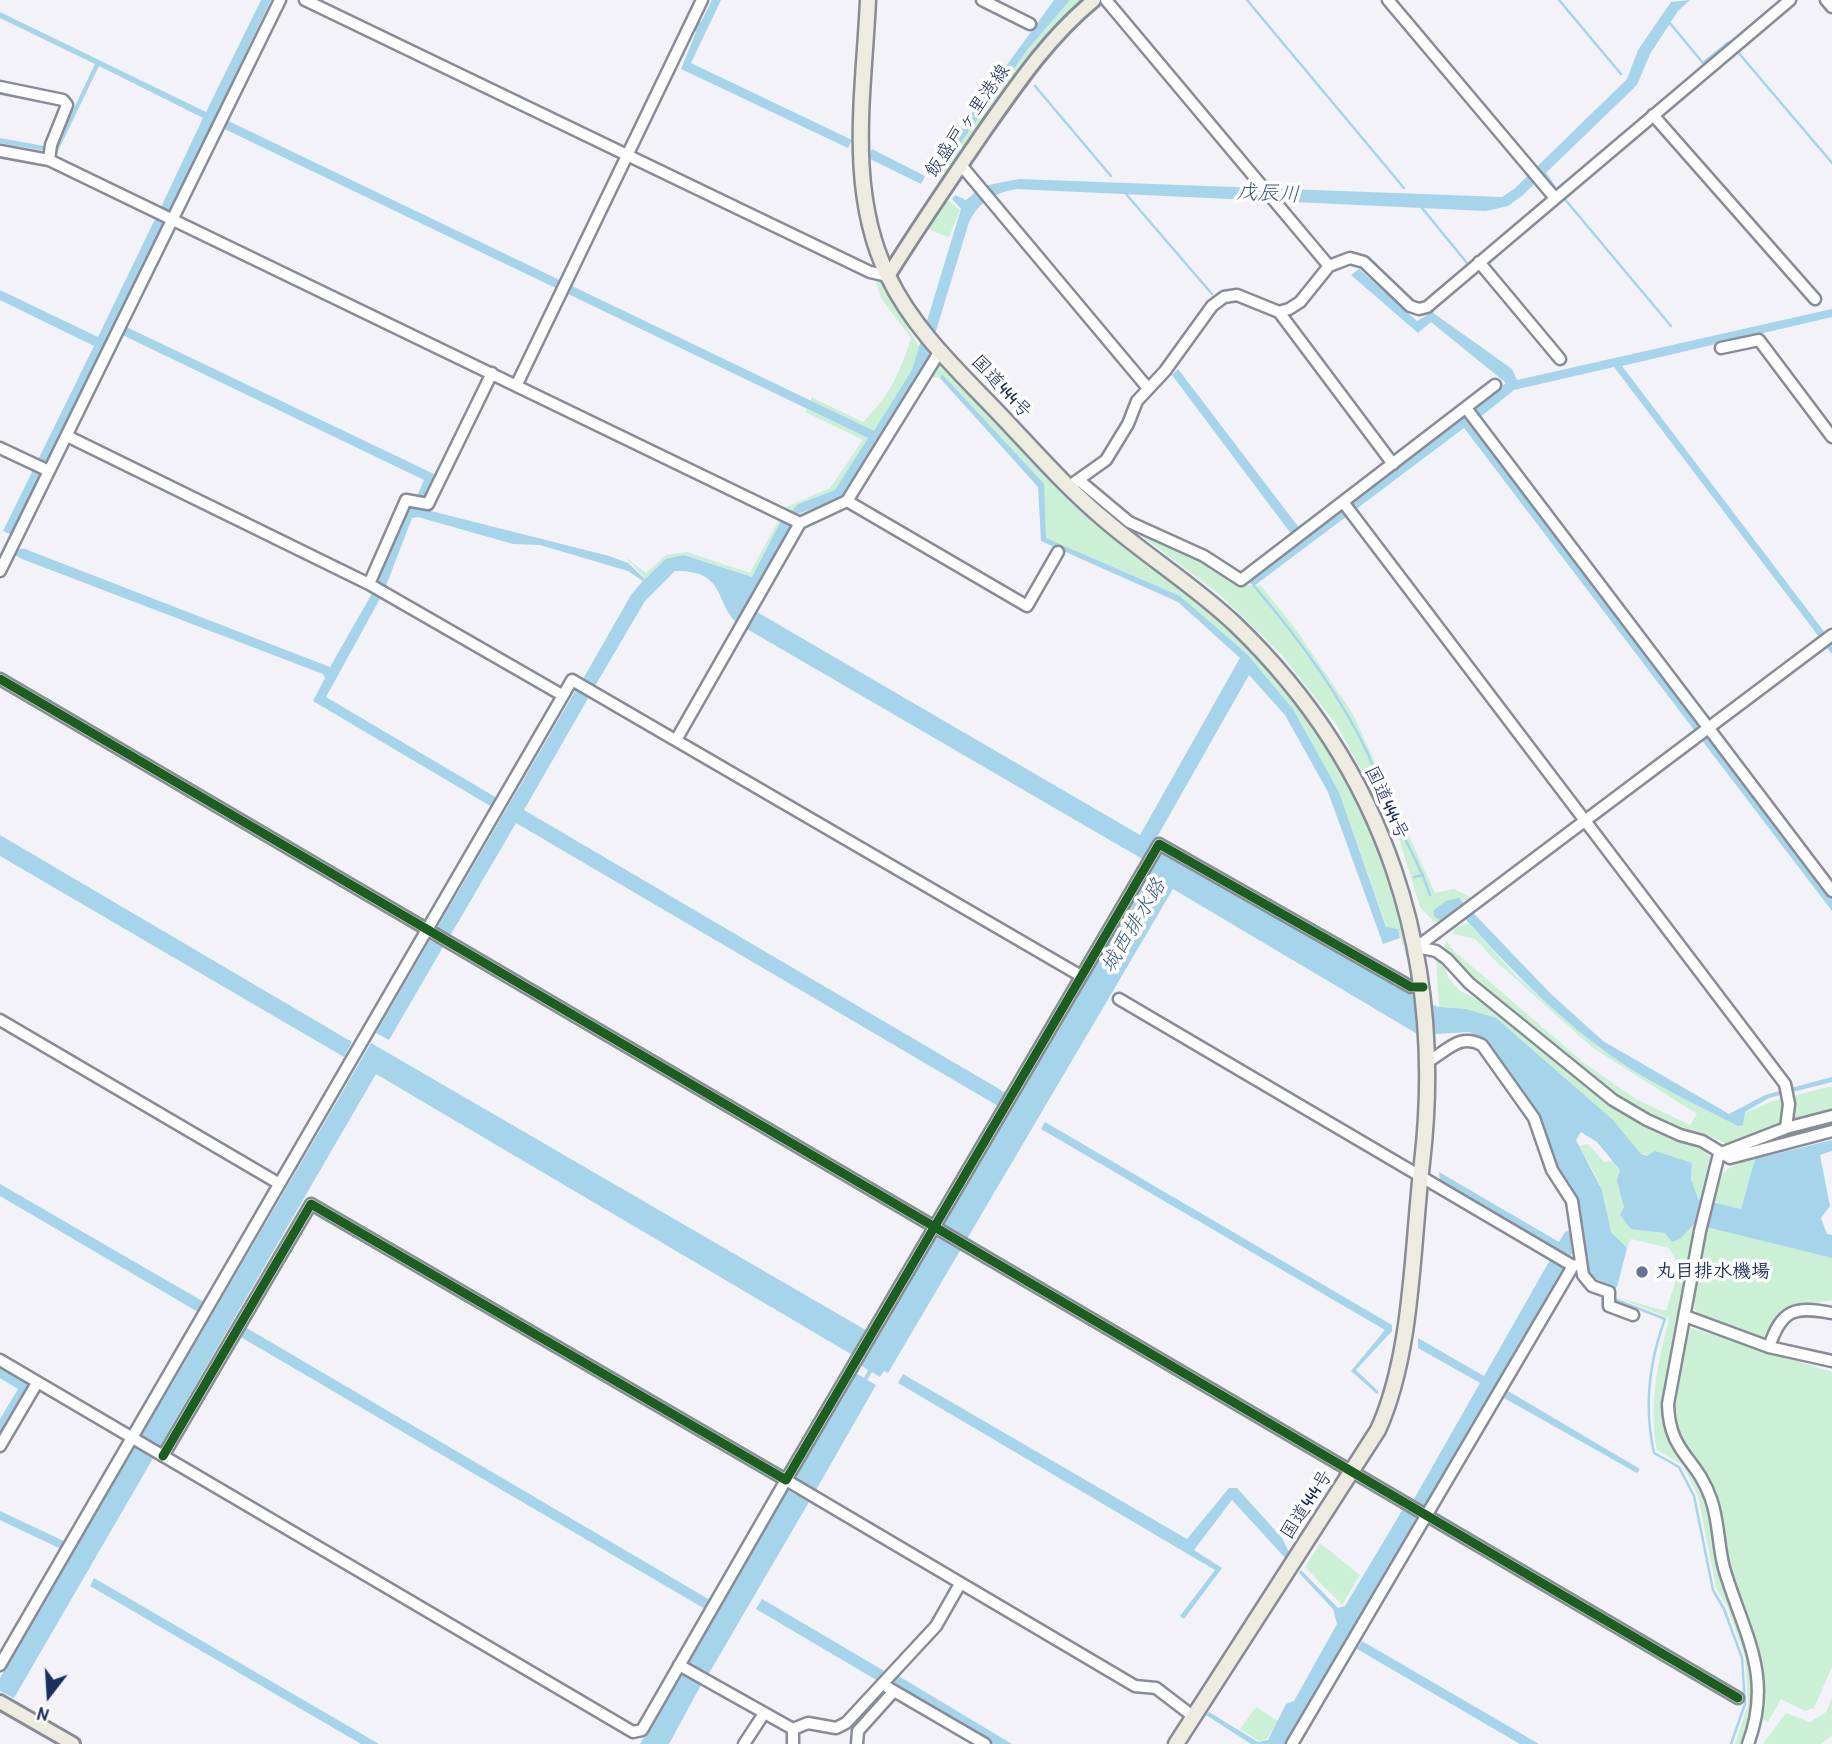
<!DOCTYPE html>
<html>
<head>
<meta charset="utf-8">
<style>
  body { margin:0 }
  #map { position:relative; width:1832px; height:1744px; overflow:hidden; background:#f3f2f8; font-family:"Patrick Hand",sans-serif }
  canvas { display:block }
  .north { position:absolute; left:14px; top:1660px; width:70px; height:70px; -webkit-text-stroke:5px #fff; paint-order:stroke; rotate:197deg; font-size:19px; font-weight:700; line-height:28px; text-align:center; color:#1b2f5e }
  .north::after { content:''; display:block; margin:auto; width:24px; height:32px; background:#1b2f5e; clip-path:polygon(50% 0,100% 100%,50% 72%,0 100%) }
</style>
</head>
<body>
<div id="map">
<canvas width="1832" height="1744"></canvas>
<div class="north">N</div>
</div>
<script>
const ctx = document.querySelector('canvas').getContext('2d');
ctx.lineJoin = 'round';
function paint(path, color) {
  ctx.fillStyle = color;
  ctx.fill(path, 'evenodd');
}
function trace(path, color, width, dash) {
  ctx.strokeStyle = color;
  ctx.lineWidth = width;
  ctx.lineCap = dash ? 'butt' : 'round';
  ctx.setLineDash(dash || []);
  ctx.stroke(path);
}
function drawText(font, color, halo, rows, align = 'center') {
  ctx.font = font + ' "Patrick Hand","Klee One",sans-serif';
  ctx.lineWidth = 7;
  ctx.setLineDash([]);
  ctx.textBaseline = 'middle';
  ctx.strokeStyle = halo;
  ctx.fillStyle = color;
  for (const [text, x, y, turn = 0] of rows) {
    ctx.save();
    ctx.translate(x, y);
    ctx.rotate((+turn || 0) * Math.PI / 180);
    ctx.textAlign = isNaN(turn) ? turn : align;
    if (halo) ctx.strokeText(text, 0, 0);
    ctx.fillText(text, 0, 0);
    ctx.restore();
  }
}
const green = new Path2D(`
  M 1070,0 L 1083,0 L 1036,47 L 943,180 L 937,176 L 1028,49 Z
  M 945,198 L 960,210 L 949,237 L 927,229 Z
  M 875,279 L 881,281 L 919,347 L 912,371 L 874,432 L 811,401 L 811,397 L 863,422 C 889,397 900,372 911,338 L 881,298 Z
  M 927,349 L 930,351 L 924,377 L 843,501 L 797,517 L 785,511 L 784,508 L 830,488 L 863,440 L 805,412 L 807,409 L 868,438 L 835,490 L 798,504 L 792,512 L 796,514 L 842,499 L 921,377 Z
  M 941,360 C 996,419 1049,480 1110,534 C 1149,568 1193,594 1231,629 C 1331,719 1393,846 1413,978 L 1398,929 L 1387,928 L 1339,792 L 1293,709 L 1247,654 L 1180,596 L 1046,538 L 1043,484 L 942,374 L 940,378 L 932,377 Z
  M 781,516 L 797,525 L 740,625 L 782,520 L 752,577 L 684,555 L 646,579 L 625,557 L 646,573 L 666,555 L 687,552 L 750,573 Z
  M 1131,528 L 1199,558 L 1240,584 L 1261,586 L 1295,628 L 1353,714 L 1435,893 L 1454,889 L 1472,898 L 1464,901 L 1459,898 L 1435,916 L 1441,921 L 1434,922 L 1420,907 L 1399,839 L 1336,724 L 1281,654 L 1219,594 Z
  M 1468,923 L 1517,977 L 1599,1048 L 1743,1125 L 1744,1113 L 1773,1101 L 1832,1086 L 1832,1111 L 1794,1121 L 1793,1102 L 1784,1121 L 1773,1128 L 1832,1119 L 1832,1126 L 1761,1144 L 1751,1137 L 1731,1146 L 1705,1134 L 1684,1132 L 1664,1124 L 1623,1101 L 1468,978 L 1444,946 L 1447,941 L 1454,951 L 1583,1062 L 1634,1098 L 1690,1125 L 1697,1114 L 1593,1048 L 1499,964 L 1475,939 L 1453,934 L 1454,929 Z
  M 1436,959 L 1443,962 L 1448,977 L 1460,991 L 1494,1007 L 1602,1098 L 1661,1133 L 1698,1146 L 1710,1157 L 1711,1175 L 1704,1201 L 1697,1199 L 1691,1179 L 1692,1163 L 1641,1154 L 1613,1120 L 1466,1009 L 1439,1007 Z
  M 1588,1144 L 1604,1162 L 1613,1161 L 1620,1170 L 1618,1181 L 1624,1208 L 1620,1215 L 1631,1228 L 1665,1233 L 1673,1242 L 1680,1239 L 1693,1224 L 1697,1225 L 1664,1398 L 1664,1427 L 1672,1444 L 1692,1466 L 1709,1499 L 1756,1678 L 1757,1706 L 1745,1744 L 1735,1744 L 1748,1705 L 1745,1657 L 1727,1606 L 1716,1588 L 1698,1496 L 1683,1465 L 1657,1450 C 1648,1404 1658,1363 1669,1318 L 1616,1297 L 1666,1311 L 1680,1267 L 1669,1248 L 1631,1239 L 1627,1248 C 1602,1230 1611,1215 1602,1190 C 1597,1175 1587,1160 1579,1146 Z
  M 1755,1159 L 1741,1209 L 1712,1203 C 1721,1171 1722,1167 1755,1159 Z
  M 1707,1227 L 1832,1258 L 1832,1300 C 1797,1306 1781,1304 1763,1338 L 1699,1317 L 1691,1301 Z
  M 1688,1327 L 1832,1372 L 1832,1667 L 1814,1708 L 1805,1711 L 1781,1699 L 1768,1722 L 1761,1719 L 1766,1705 L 1762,1678 L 1746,1614 L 1728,1568 L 1716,1501 L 1699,1462 L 1678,1439 L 1673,1406 Z
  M 1320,1543 L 1360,1575 L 1342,1605 L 1305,1567 Z
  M 1832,1698 L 1832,1735 L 1821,1744 L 1763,1744 L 1786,1713 L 1810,1722 L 1826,1712 Z
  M 1256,1707 L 1278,1721 L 1267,1739 L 1259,1741 L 1240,1729 Z`);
const water = new Path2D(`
  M 261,0 L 271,0 L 216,115 L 874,431 L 912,370 L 961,209 L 952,199 L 955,195 L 966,200 L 983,186 L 1019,179 L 1502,197 L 1514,189 L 1627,79 L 1638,50 L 1671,2 L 1690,0 L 1678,11 L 1650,54 L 1637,85 L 1523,195 L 1508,206 L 1486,211 L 1016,189 C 993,194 980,201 969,222 L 922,377 L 842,500 L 796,514 L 791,512 L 798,504 L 835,490 L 868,438 L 212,123 L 169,211 L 161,207 L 203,118 L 99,66 L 57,153 L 0,143 L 0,138 L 55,148 L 95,64 L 0,18 L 0,12 L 206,112 Z
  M 712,0 L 721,0 L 691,63 L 852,140 L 848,148 L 681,69 L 696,32 L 692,29 L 696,20 L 701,22 Z
  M 1054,0 L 1070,0 L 1028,49 L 937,176 L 930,171 Z
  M 872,149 L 925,176 L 921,184 L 868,158 Z
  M 156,217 L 164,221 L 116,322 L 434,474 L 436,479 L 427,498 L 417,496 L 424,480 L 112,330 L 12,535 L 3,531 L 94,346 L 0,300 L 0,290 L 98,337 Z
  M 1359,269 L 1417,321 L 1432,312 L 1512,369 L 1517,380 L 1832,309 L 1832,317 L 1622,366 L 1832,642 L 1832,654 L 1614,367 L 1514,390 L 1473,423 L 1832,897 L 1832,911 L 1464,428 L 1254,586 L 1248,582 L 1506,383 L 1431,322 L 1418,333 L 1351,275 Z
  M 1178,369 L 1300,529 L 1292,535 L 1172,375 Z
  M 942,374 L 1044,484 L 1046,538 L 1180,596 L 1247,654 L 1293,709 L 1339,792 L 1386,927 L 1398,929 L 1400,938 L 1383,944 L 1328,792 L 1285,715 L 1249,675 L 1144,860 L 747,629 L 757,612 L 1140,835 L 1240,658 L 1178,602 L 1041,541 L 1038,487 L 940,378 Z
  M 411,506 L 609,556 L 628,563 L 645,579 L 666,559 L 684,555 L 752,577 L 782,519 L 791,523 L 791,531 L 738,624 C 714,603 727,570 675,571 L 645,601 L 595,686 L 583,679 L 631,595 L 643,581 L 628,571 L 540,545 L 513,544 L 418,517 L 412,518 L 386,586 L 377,582 L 405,511 Z
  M 15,548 L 25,549 L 330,667 L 374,590 L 382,595 L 326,697 L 497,798 L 492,807 L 313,701 L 325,678 L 323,674 L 22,559 L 13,554 Z
  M 577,688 L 590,695 L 524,810 L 1006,1093 L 998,1106 L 516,823 L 450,936 L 437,928 Z
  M 0,835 L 352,1042 L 344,1057 L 0,856 Z
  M 1162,850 L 1418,999 L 1439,1007 L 1466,1009 L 1496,1018 L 1613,1120 L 1641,1154 L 1647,1156 L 1655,1151 L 1692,1163 L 1691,1179 L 1698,1199 L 1741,1209 L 1755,1159 L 1832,1140 L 1832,1151 L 1820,1155 L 1830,1206 L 1821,1218 L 1827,1234 L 1832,1235 L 1832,1258 L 1694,1224 L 1680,1239 L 1672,1242 L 1665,1233 L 1631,1229 L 1620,1215 L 1624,1207 L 1617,1181 L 1620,1170 L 1597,1142 L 1581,1132 L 1576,1140 L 1602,1190 L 1611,1232 L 1627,1248 L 1617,1287 L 1593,1278 L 1587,1269 L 1576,1198 L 1558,1170 L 1540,1118 L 1483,1038 L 1469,1032 L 1419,1035 L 1173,889 L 888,1373 L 884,1371 L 880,1377 L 872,1372 L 867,1380 L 876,1385 L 816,1490 L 794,1478 L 854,1372 L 864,1378 L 868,1370 L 859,1364 L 861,1360 L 376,1074 L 14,1698 L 0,1691 L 0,1678 L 371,1043 L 876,1336 Z
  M 1459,898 L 1550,993 L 1603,1041 L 1729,1114 L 1765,1095 L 1832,1077 L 1832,1082 L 1769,1098 L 1745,1112 L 1743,1125 L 1738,1126 C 1691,1102 1641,1079 1599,1047 C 1546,1007 1501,959 1457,910 L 1441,921 L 1434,916 L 1434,910 L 1446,901 Z
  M 430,940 L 443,947 L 389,1040 L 376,1033 Z
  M 1045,1122 L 1392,1325 L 1392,1331 L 1356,1370 L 1379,1392 L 1377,1394 L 1351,1371 L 1385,1330 L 1041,1129 Z
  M 1439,1172 L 1559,1242 L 1565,1232 L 1571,1230 L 1574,1250 L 1570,1257 L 1440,1182 Z
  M 0,1184 L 204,1302 L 198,1312 L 0,1196 Z
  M 1550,1260 L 1564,1268 L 1425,1506 L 1414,1499 L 1480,1383 L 1418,1348 L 1418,1338 L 1484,1376 Z
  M 245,1327 L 710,1600 L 705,1609 L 239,1336 Z
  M 0,1367 L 31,1385 L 0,1436 L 0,1419 L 18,1389 L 0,1378 Z
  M 903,1374 L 1187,1539 L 1229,1488 L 1237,1488 L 1282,1538 L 1290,1554 L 1287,1560 L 1232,1500 L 1194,1550 L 1222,1568 L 1184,1619 L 1180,1616 L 1215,1570 L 898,1383 Z
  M 1508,1391 L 1640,1469 L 1637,1473 L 1504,1398 Z
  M 787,1490 L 809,1502 L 708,1675 L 688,1663 Z
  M 1403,1509 L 1419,1519 L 1287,1744 L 1251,1744 L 1206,1715 L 1209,1712 L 1258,1742 L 1268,1740 L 1286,1704 L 1294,1701 L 1337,1624 L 1333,1609 L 1299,1573 L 1301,1570 L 1338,1608 L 1345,1606 Z
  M 0,1511 L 66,1542 L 61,1549 L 0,1520 Z
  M 94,1578 L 379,1744 L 361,1744 L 90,1586 Z
  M 762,1599 L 886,1672 L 878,1681 L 756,1609 Z
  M 1362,1641 L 1539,1744 L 1520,1744 L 1357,1649 Z
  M 682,1673 L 701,1685 L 669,1744 L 640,1744 Z
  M 897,1675 L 1012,1744 L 994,1744 L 890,1682 Z`);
const stream = new Path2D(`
  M 1247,0 L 1404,188
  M 1559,0 L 1621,74
  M 1669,22 L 1703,63 L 1729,42 L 1732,46
  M 1737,51 L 1832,163
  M 1035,86 L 1111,176
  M 1544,172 L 1558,192
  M 1126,194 L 1212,294
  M 1563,197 L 1671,326
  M 1422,208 L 1467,263
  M 1432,312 L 1438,303
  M 1254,586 C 1298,637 1339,693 1368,754 C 1374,768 1378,784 1385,799 C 1400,832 1419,861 1430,895
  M 1414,877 L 1423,875
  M 1615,1285 L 1614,1299 L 1665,1319 C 1649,1362 1644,1408 1654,1453 L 1679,1467 L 1694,1496 L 1713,1590 L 1724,1609 L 1742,1658 L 1745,1704 L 1731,1744`);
const minor = new Path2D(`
  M 305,0 L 870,272 L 888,276
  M 982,0 L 1030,24
  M 1106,0 L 1329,266
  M 1388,0 L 1555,198
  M 1826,0 L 1832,7
  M 0,87 L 63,100 L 67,105 L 51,145 L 49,160
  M 1653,115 L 1815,299
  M 0,151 L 49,160 L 800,523
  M 961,165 L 1147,387
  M 1479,262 L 1560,359
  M 1279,312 L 1393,464
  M 1721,348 L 1759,340 L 1832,437
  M 517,384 L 702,0
  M 1466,408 L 1832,891
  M 67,436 L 369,584 L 562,695
  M 0,448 L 49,471
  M 1080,481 L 1129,522 L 1204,556 L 1241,580 L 1495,385
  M 1068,487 L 1106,460 L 1128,424 L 1137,401 L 1165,371 L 1212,306 L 1224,297 L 1237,295 L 1279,312 L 1289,309 L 1300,302 L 1329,266 L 1350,258 L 1364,262 L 1410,306 L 1419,309 L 1427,307 L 1790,0
  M 847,501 L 1027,606 L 1058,552
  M 1343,502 L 1785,1084 L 1789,1104 L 1786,1128
  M 0,571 L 280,0
  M 369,584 L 406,500 L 428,504 L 492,373
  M 0,679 L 1738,1698
  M 676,740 L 800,523 L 847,501 L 940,351
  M 1417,947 L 1832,635
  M 1417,947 L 1436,951 L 1447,959 L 1469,983 L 1613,1100 L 1647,1120 L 1680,1135 L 1702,1141 L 1730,1158 L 1832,1131
  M 1119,999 L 1573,1266
  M 0,1020 L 278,1183
  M 1429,1061 C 1448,1050 1460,1033 1482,1045 L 1534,1118 L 1552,1170 L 1572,1201 L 1583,1275 L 1592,1286 L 1609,1292 L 1609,1306 L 1633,1315
  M 1719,1154 L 1700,1231 L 1668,1404 C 1669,1454 1697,1457 1711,1499 C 1719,1521 1718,1546 1724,1568 C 1743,1633 1774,1674 1748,1744
  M 1719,1154 L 1786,1128 L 1832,1116
  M 1685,1316 L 1769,1347 L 1832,1361
  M 1769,1347 C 1782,1309 1794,1306 1832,1313
  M 0,1360 L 633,1732 L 642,1730 L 786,1480 L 1135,1686 L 1156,1688 L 1194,1717
  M 0,1446 L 37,1383
  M 163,1456 L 311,1204 L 786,1480 L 1159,844 L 1411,987 L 1423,987
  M 0,1665 L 572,680 L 1081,976
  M 679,1665 L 793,1729
  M 882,1684 L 985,1744
  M 793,1729 L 808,1723 L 836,1728 L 846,1723 L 936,1626 L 960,1584
  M 793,1729 L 793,1744
  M 744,1744 L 763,1715
  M 857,1744 L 858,1731 L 894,1691
  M 1292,1744 L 1573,1266 L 1580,1264`);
const major = new Path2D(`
  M 888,276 C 919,226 952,178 985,130 C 1018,83 1049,37 1094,0
  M 0,1702 L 73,1744`);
const highway = new Path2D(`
  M 868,0 C 864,92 846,190 888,276 C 915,333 965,377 1007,422 C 1039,456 1070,491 1106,521 C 1148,557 1195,586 1235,624 C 1386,769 1446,957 1422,1163 C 1412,1247 1413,1353 1378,1430 L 1176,1744`);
const cycleway = new Path2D(`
  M 0,679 L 1738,1698
  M 163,1456 L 311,1204 L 786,1480 L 1159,844 L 1411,987 L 1423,987`);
const markers = [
  [1642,1272,7,"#677394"]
];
const streetNames = [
  ["飯盛戸ヶ里港線",968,121,-55],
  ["国道444号",1001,387,47],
  ["国道444号",1386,803,65],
  ["国道444号",1307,1505,-57]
];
const poiNames = [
  ["丸目排水機場",1656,1272]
];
const waterNames = [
  ["戊辰川",1268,194,3],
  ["城西排水路",1134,926,-59]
];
paint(green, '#cbf0d6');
paint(water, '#a6d4eb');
trace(stream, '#a6d4eb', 2.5);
trace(minor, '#888c97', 15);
trace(major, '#888c97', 18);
trace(highway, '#888c97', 19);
trace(minor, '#fdfdfe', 10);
trace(major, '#eeebe1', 12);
trace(highway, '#eeebe1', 14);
trace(cycleway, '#1b5e20', 9);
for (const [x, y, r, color] of markers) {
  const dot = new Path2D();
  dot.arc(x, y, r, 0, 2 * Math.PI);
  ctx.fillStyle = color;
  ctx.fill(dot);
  trace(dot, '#fff', 2.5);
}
drawText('19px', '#1b2f5e', '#fff', streetNames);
drawText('bold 19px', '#1b2f5e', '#fff', poiNames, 'left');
drawText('italic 21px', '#3b5d87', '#fff', waterNames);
</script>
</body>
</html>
